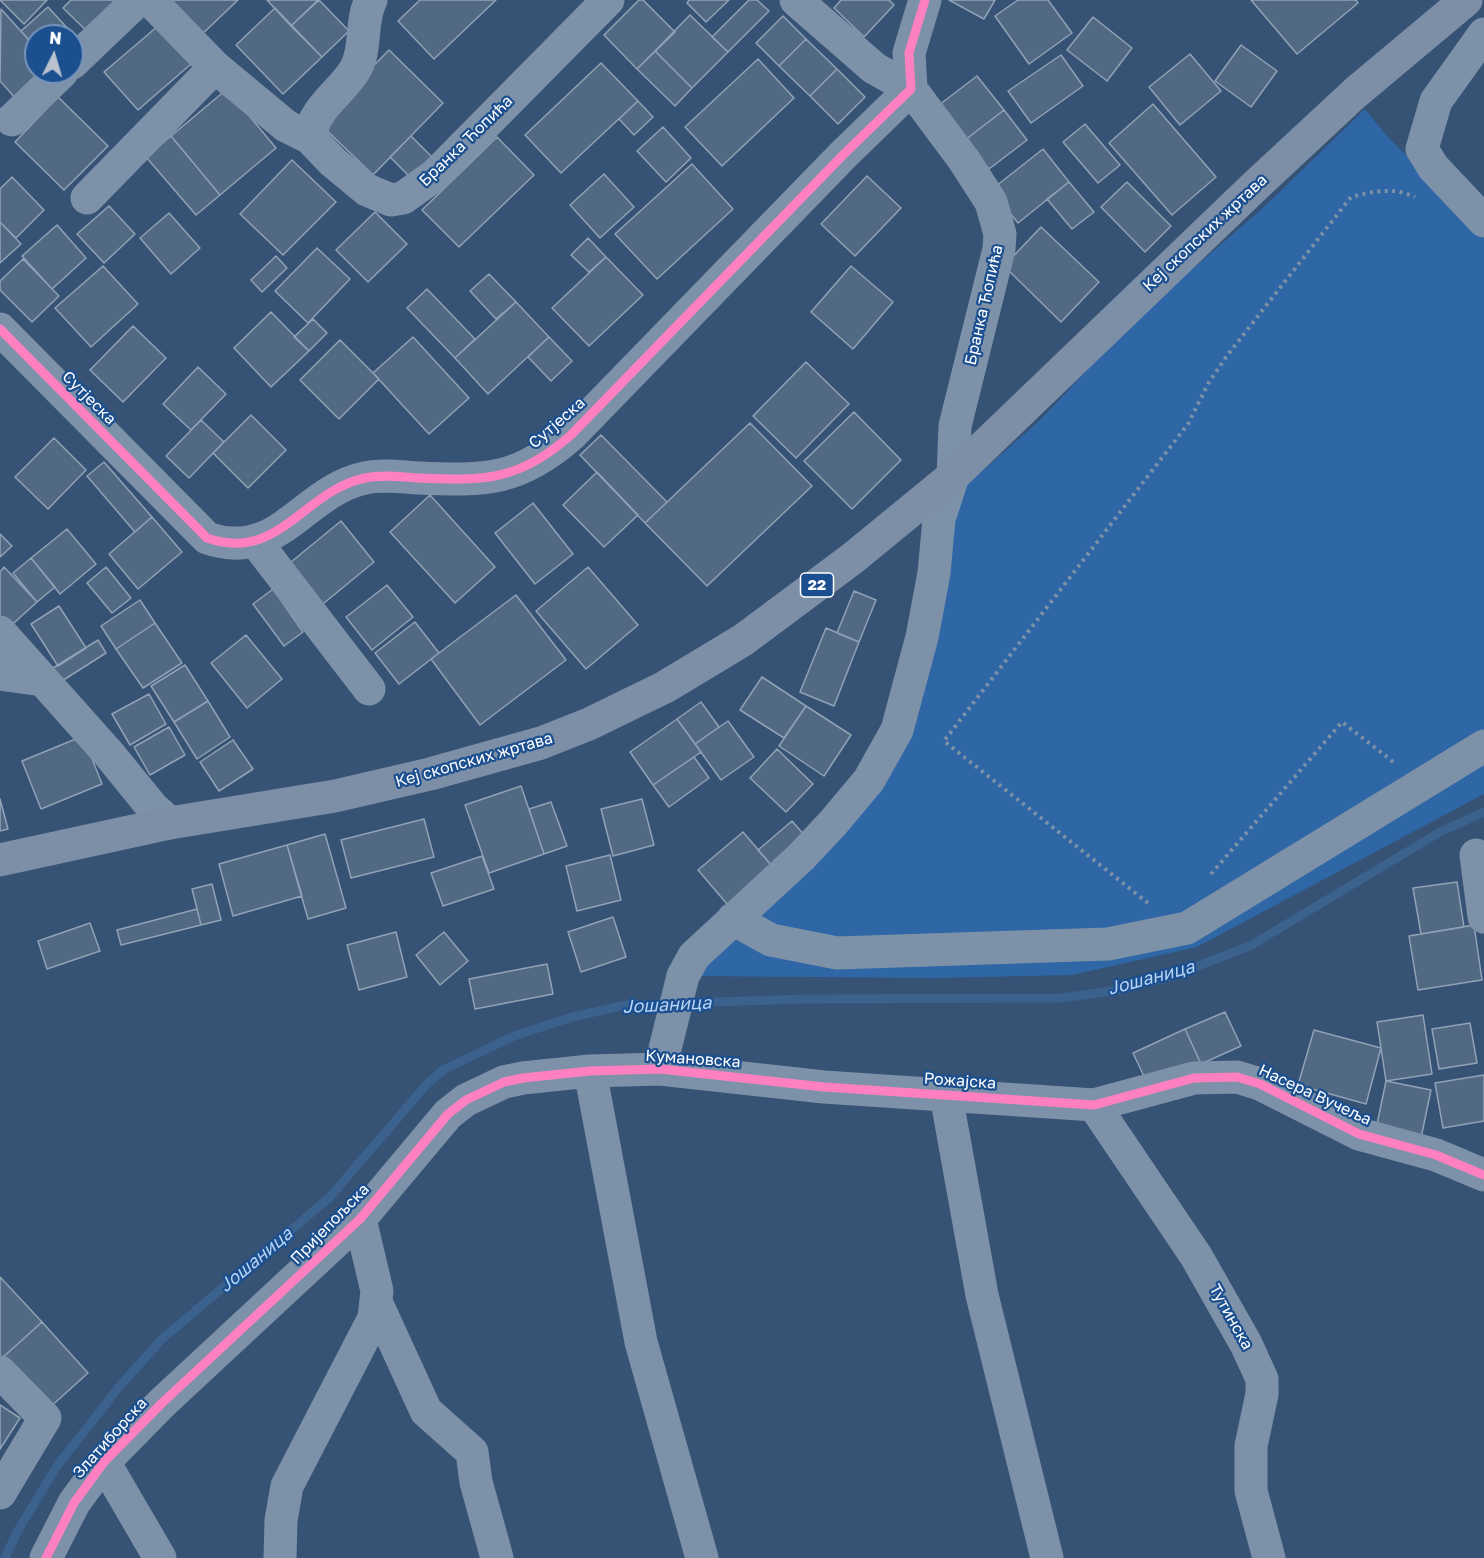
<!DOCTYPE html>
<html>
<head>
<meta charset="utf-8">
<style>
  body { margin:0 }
  #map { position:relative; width:1484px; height:1558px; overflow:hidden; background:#365274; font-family:"Golos Text",sans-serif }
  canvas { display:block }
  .north { position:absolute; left:24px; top:24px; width:60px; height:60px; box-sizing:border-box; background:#1b4f8f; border:2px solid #7695bc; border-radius:50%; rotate:5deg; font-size:16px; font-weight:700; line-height:24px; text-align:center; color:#fff }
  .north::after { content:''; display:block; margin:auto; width:21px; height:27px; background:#b9c2ce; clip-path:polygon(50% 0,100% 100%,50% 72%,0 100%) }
</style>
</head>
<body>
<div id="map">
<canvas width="1484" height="1558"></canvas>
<div class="north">N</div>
</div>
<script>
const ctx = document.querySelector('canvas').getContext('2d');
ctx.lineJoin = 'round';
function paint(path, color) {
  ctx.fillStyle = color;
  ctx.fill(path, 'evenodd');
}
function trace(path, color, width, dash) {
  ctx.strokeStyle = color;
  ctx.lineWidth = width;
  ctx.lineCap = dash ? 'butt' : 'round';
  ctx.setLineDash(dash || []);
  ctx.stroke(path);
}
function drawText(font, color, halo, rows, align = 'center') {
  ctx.font = font + ' "Golos Text",sans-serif';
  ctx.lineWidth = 4.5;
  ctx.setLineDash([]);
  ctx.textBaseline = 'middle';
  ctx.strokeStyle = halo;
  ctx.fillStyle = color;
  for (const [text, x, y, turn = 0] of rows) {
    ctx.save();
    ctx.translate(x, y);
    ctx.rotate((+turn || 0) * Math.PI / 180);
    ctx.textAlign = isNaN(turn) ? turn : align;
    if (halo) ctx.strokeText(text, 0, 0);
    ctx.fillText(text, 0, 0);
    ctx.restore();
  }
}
const green = new Path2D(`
  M 1365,109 L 1387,136 L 1484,234 L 1484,794 L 1197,947 L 1072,975 L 936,978 L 683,976 L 869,780 L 948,501 L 1038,422 L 1139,316 L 1265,206 Z`);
const stream = new Path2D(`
  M 5,1558 L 17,1532 L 57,1466 L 119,1387 L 161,1340 L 329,1198 L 427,1084 L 443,1070 L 514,1036 L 572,1017 L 626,1005 L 803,999 L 1061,998 L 1119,990 L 1163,979 L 1250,946 L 1440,832 L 1484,812`);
const building = new Path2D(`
  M 0,0 L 47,0 L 24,24 Z
  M 71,0 L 126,0 L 93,37 L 63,8 Z
  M 161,0 L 238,0 L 197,39 Z
  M 267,0 L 318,0 L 291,26 Z
  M 319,0 L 349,31 L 322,57 L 291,26 Z
  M 420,0 L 496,0 L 434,59 L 398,21 Z
  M 639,0 L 643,0 L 675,32 L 637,69 L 604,35 Z
  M 689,0 L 729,0 L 706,22 L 687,3 Z
  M 749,0 L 757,0 L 769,11 L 728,52 L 712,37 Z
  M 841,0 L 889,0 L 894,5 L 864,37 L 834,8 Z
  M 949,0 L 995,0 L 984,19 Z
  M 1018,0 L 1048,0 L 1072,33 L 1029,64 L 995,16 Z
  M 1251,0 L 1356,0 L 1358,3 L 1297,54 Z
  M 48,7 L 81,43 L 72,52 L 72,36 L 36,36 L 36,48 L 21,31 Z
  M 275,8 L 322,57 L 283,94 L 236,45 Z
  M 1,9 L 36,48 L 36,72 L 50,72 L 18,101 L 0,81 Z
  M 690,15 L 728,52 L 692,88 L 655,51 Z
  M 783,16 L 806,39 L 779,66 L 756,43 Z
  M 1093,17 L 1132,48 L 1107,81 L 1067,50 Z
  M 158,26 L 191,64 L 138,110 L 104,72 Z
  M 806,39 L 837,69 L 810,96 L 779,66 Z
  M 1241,45 L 1277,71 L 1251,107 L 1215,81 Z
  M 389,50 L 443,103 L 373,175 L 318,122 Z
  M 655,51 L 692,88 L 675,106 L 637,69 Z
  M 1190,54 L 1221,91 L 1180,125 L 1149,87 Z
  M 1061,55 L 1083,86 L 1031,123 L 1008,91 Z
  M 758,59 L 794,98 L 722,166 L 685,127 Z
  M 601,63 L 638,101 L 561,173 L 525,135 Z
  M 837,69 L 865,97 L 838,124 L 810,96 Z
  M 977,76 L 1004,110 L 965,140 L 939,105 Z
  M 227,89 L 276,148 L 220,195 L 171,136 Z
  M 58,97 L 108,146 L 64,190 L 15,142 Z
  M 638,101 L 653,117 L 634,135 L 619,119 Z
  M 1153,104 L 1216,177 L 1172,215 L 1109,143 Z
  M 1004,110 L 1027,140 L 989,169 L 965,140 Z
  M 1085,124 L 1120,165 L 1098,183 L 1063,142 Z
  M 663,127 L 691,158 L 666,182 L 637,151 Z
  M 171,136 L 220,195 L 196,215 L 146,157 Z
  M 411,136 L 436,161 L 415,182 L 390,157 Z
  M 497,137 L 534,175 L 459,247 L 422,210 Z
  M 1043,149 L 1069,182 L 1018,223 L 991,190 Z
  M 292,160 L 336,202 L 283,255 L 240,214 Z
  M 692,164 L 733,209 L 657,279 L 615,234 Z
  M 604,174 L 634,207 L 600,238 L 570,205 Z
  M 867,176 L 901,208 L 855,256 L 821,224 Z
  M 12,177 L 44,210 L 16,238 L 0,222 L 0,189 Z
  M 1069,182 L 1094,212 L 1072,229 L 1047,199 Z
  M 1127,182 L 1171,226 L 1145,252 L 1101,207 Z
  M 109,206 L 135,234 L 104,263 L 77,234 Z
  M 375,212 L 407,244 L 368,282 L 336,250 Z
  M 169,213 L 200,248 L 171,274 L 140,238 Z
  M 0,222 L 21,244 L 0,263 Z
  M 57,225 L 86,258 L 52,289 L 22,256 Z
  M 1041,227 L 1099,282 L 1061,322 L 1004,266 Z
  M 588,238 L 606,257 L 589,272 L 571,255 Z
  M 317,248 L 350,279 L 308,323 L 275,291 Z
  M 276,256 L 287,268 L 262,292 L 251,280 Z
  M 606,257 L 643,295 L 589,346 L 552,308 Z
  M 23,259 L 59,296 L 32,322 L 0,290 L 0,281 Z
  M 103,266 L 138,304 L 91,347 L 55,308 Z
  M 851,266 L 893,302 L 853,349 L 811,312 Z
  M 489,274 L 516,302 L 496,319 L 470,291 Z
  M 427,289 L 475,339 L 455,358 L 407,308 Z
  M 516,302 L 549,337 L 488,394 L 455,358 Z
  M 271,312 L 309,351 L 271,387 L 234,348 Z
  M 313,319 L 327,333 L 309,351 L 294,337 Z
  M 133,326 L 166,358 L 123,402 L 90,370 Z
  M 413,337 L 469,398 L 429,434 L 373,373 Z
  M 549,337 L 572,361 L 551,381 L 528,357 Z
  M 340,340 L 379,379 L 339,419 L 300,380 Z
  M 806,362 L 849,404 L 796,458 L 753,416 Z
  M 198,367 L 226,394 L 191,430 L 163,404 Z
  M 854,412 L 901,460 L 852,509 L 804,461 Z
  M 251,415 L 286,450 L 248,488 L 213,453 Z
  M 201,420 L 224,442 L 189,478 L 166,456 Z
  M 750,423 L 812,486 L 707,586 L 645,523 Z
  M 601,435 L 667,502 L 645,523 L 580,455 Z
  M 54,438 L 86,470 L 48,509 L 15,477 Z
  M 104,462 L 152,517 L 135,532 L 87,476 Z
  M 597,472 L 638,515 L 604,547 L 563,505 Z
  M 430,495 L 495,567 L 455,603 L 390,532 Z
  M 533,503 L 573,554 L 535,584 L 495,533 Z
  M 152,517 L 182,552 L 138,589 L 109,554 Z
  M 341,521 L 374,562 L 318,608 L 285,567 Z
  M 67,529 L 96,564 L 60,594 L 31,558 Z
  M 0,534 L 12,546 L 0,557 Z
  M 31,558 L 55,587 L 37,602 L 13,573 Z
  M 4,567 L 37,602 L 4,632 L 0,628 L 0,572 Z
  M 106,567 L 131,598 L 112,613 L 87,583 Z
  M 588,567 L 638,625 L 586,669 L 536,611 Z
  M 387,585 L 413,617 L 372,650 L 346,617 Z
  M 273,589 L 303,632 L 284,646 L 253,604 Z
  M 854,591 L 876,600 L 859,642 L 837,633 Z
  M 516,595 L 566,660 L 480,725 L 431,659 Z
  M 140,600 L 155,623 L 116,649 L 101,626 Z
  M 59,606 L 86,648 L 58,666 L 31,624 Z
  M 415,622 L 439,653 L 399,684 L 375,653 Z
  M 155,623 L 182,663 L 143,688 L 116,649 Z
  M 826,628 L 859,642 L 834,706 L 800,692 Z
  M 246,635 L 282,679 L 247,708 L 211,663 Z
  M 98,640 L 106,653 L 54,686 L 45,673 Z
  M 185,665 L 208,701 L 174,722 L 151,686 Z
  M 762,677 L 806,706 L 784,738 L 740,710 Z
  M 149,694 L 166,724 L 130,745 L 112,714 Z
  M 208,701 L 230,737 L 197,759 L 174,722 Z
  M 701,702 L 719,727 L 695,744 L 677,719 Z
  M 806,706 L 851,735 L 824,776 L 779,746 Z
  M 677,719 L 701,752 L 653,785 L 630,752 Z
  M 728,721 L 754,757 L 721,780 L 695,744 Z
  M 169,727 L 185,755 L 150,775 L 134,747 Z
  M 83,736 L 102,784 L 41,809 L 22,761 Z
  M 233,740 L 253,769 L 219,791 L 200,762 Z
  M 777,749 L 813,784 L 786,812 L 750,778 Z
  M 694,757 L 709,778 L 669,807 L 653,785 Z
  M 521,786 L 544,854 L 489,873 L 465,805 Z
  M 0,799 L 8,829 L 0,831 Z
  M 642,799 L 654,845 L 613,856 L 601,809 Z
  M 551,802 L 567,846 L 544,854 L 529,809 Z
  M 424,819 L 434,857 L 351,878 L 341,840 Z
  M 792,821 L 812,844 L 778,873 L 758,850 Z
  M 743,832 L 778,873 L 733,911 L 698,870 Z
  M 325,834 L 346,908 L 308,919 L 287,845 Z
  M 287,845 L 302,896 L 233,916 L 219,864 Z
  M 610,855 L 621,900 L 577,911 L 566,866 Z
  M 482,856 L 494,889 L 443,906 L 431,873 Z
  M 1457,882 L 1464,927 L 1421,934 L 1413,888 Z
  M 212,884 L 221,920 L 201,925 L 192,889 Z
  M 197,909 L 201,925 L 121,945 L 117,930 Z
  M 613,917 L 626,957 L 581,972 L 568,932 Z
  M 90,923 L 100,951 L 47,969 L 38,941 Z
  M 1474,925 L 1482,980 L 1418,990 L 1409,936 Z
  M 396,932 L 407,977 L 359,990 L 347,945 Z
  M 444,932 L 468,961 L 440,985 L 416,955 Z
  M 547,964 L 553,994 L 475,1009 L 469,979 Z
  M 1225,1012 L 1241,1046 L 1201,1064 L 1185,1029 Z
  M 1423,1015 L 1432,1074 L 1386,1081 L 1377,1022 Z
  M 1470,1023 L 1477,1063 L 1439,1069 L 1432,1029 Z
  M 1185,1029 L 1201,1064 L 1149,1087 L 1133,1053 Z
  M 1314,1030 L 1381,1048 L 1366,1104 L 1298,1085 Z
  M 1484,1075 L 1484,1121 L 1443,1128 L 1435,1083 Z
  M 1386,1081 L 1431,1090 L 1421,1138 L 1376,1129 Z
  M 0,1277 L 42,1322 L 1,1359 L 0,1358 Z
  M 42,1322 L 88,1373 L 47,1410 L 1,1359 Z
  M 0,1405 L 20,1418 L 0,1449 Z`);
const path = new Path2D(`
  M 1211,874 L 1342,722 L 1396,764
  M 1148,903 L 944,741 L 1188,424 L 1208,384 L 1226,357 L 1351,197 C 1373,191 1394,187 1415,197`);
const minor = new Path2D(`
  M 150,0 L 215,67 L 286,126 L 310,138 L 333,162 L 367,190 L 391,200 L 403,198 L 435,175 L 608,0
  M 1484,34 L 1436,101 L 1422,149 L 1433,167 L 1484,221
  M 72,63 L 138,0
  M 12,120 L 62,72
  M 310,138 C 313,107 342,93 356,68 C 367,47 360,21 371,0
  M 87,198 L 215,67
  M 0,329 L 207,538 C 279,563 303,491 365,478 C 383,474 402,477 419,478 C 485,481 519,481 571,435 L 843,155 L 911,89 L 909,53 L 925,0
  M 256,542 L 369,689
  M 0,632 L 109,754 L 152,807 L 170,823
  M 0,674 L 43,680
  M 1476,855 L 1484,917
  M 733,919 L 771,940 L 837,953 L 1108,944 L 1187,928 L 1484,746
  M 660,1069 L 683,976 L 694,956 L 801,857 L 833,823 L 869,780 L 897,730 L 922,637 L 934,573 L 939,519 L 953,476 L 955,426 L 999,249 L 1000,234 L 991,202 L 964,160 L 911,89 L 874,68 L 796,0
  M 590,1071 L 641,1342 L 702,1558
  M 946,1095 L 982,1295 L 1047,1558
  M 1094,1105 L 1196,1256 L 1246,1344 L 1262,1379 L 1262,1394 L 1251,1446 L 1251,1491 L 1269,1558
  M 377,1304 L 426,1411 L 472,1452 L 476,1482 L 497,1558
  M 0,1372 L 45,1418 L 0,1493
  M 104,1462 L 160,1558
  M 46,1558 L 74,1503 L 104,1462 L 162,1403 L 360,1219 L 448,1114 L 466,1100 L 504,1082 L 523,1078 L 590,1071 L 660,1069 L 824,1087 L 1094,1105 L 1194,1078 L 1237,1077 L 1260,1084 L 1359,1134 L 1436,1155 L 1484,1175
  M 280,1558 L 281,1520 L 287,1486 L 374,1318 L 377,1291 L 360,1219`);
const major = new Path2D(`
  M 0,860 L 170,823 L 335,796 L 430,774 L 541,743 L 589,724 L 665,687 L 743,640 L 853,558 L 953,476 L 1254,187 L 1355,93 L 1466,0`);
const cycleway = new Path2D(`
  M 0,329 L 207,538 C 279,563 303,491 365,478 C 383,474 402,477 419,478 C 485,481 519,481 571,435 L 843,155 L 911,89 L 909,53 L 925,0
  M 46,1558 L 74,1503 L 104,1462 L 162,1403 L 360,1219 L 448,1114 L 466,1100 L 504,1082 L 523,1078 L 590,1071 L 660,1069 L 824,1087 L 1094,1105 L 1194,1078 L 1237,1077 L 1260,1084 L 1359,1134 L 1436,1155 L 1484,1175`);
const shields = [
  [817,585,33]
];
const shieldNames = [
  ["22",817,585]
];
const streetNames = [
  ["Бранка Ћопића",466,141,-44],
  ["Кеј скопских жртава",1205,233,-43],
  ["Бранка Ћопића",984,305,-77],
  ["Сутјеска",89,398,45],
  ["Сутјеска",557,423,-41],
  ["Кеј скопских жртава",474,760,-16],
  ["Кумановска",693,1059,4],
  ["Рожајска",960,1081,4],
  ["Насера Вучеља",1315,1095,25],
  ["Пријепољска",330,1224,-46],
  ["Тутинска",1231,1317,61],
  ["Златиборска",110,1438,-48]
];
const waterNames = [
  ["Јошаница",1151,978,-15],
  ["Јошаница",667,1005,-3],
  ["Јошаница",256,1260,-40]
];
paint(green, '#2f66a5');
trace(stream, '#3b618d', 9);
paint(building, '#526984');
trace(building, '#92a2b6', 1.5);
trace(path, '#7d92a8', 4, [3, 4.5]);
trace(minor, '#7d92a8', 33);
trace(major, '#7d8ea7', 33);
trace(cycleway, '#ff80c0', 9);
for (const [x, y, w] of shields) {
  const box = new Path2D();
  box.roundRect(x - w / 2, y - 12, w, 24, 4.5);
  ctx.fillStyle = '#1b4f8f';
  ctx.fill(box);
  trace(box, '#fff', 1.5);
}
drawText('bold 15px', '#fff', null, shieldNames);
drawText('16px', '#fff', '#1b4f8f', streetNames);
drawText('italic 18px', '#b5d3f5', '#1b4f8f', waterNames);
</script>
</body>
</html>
